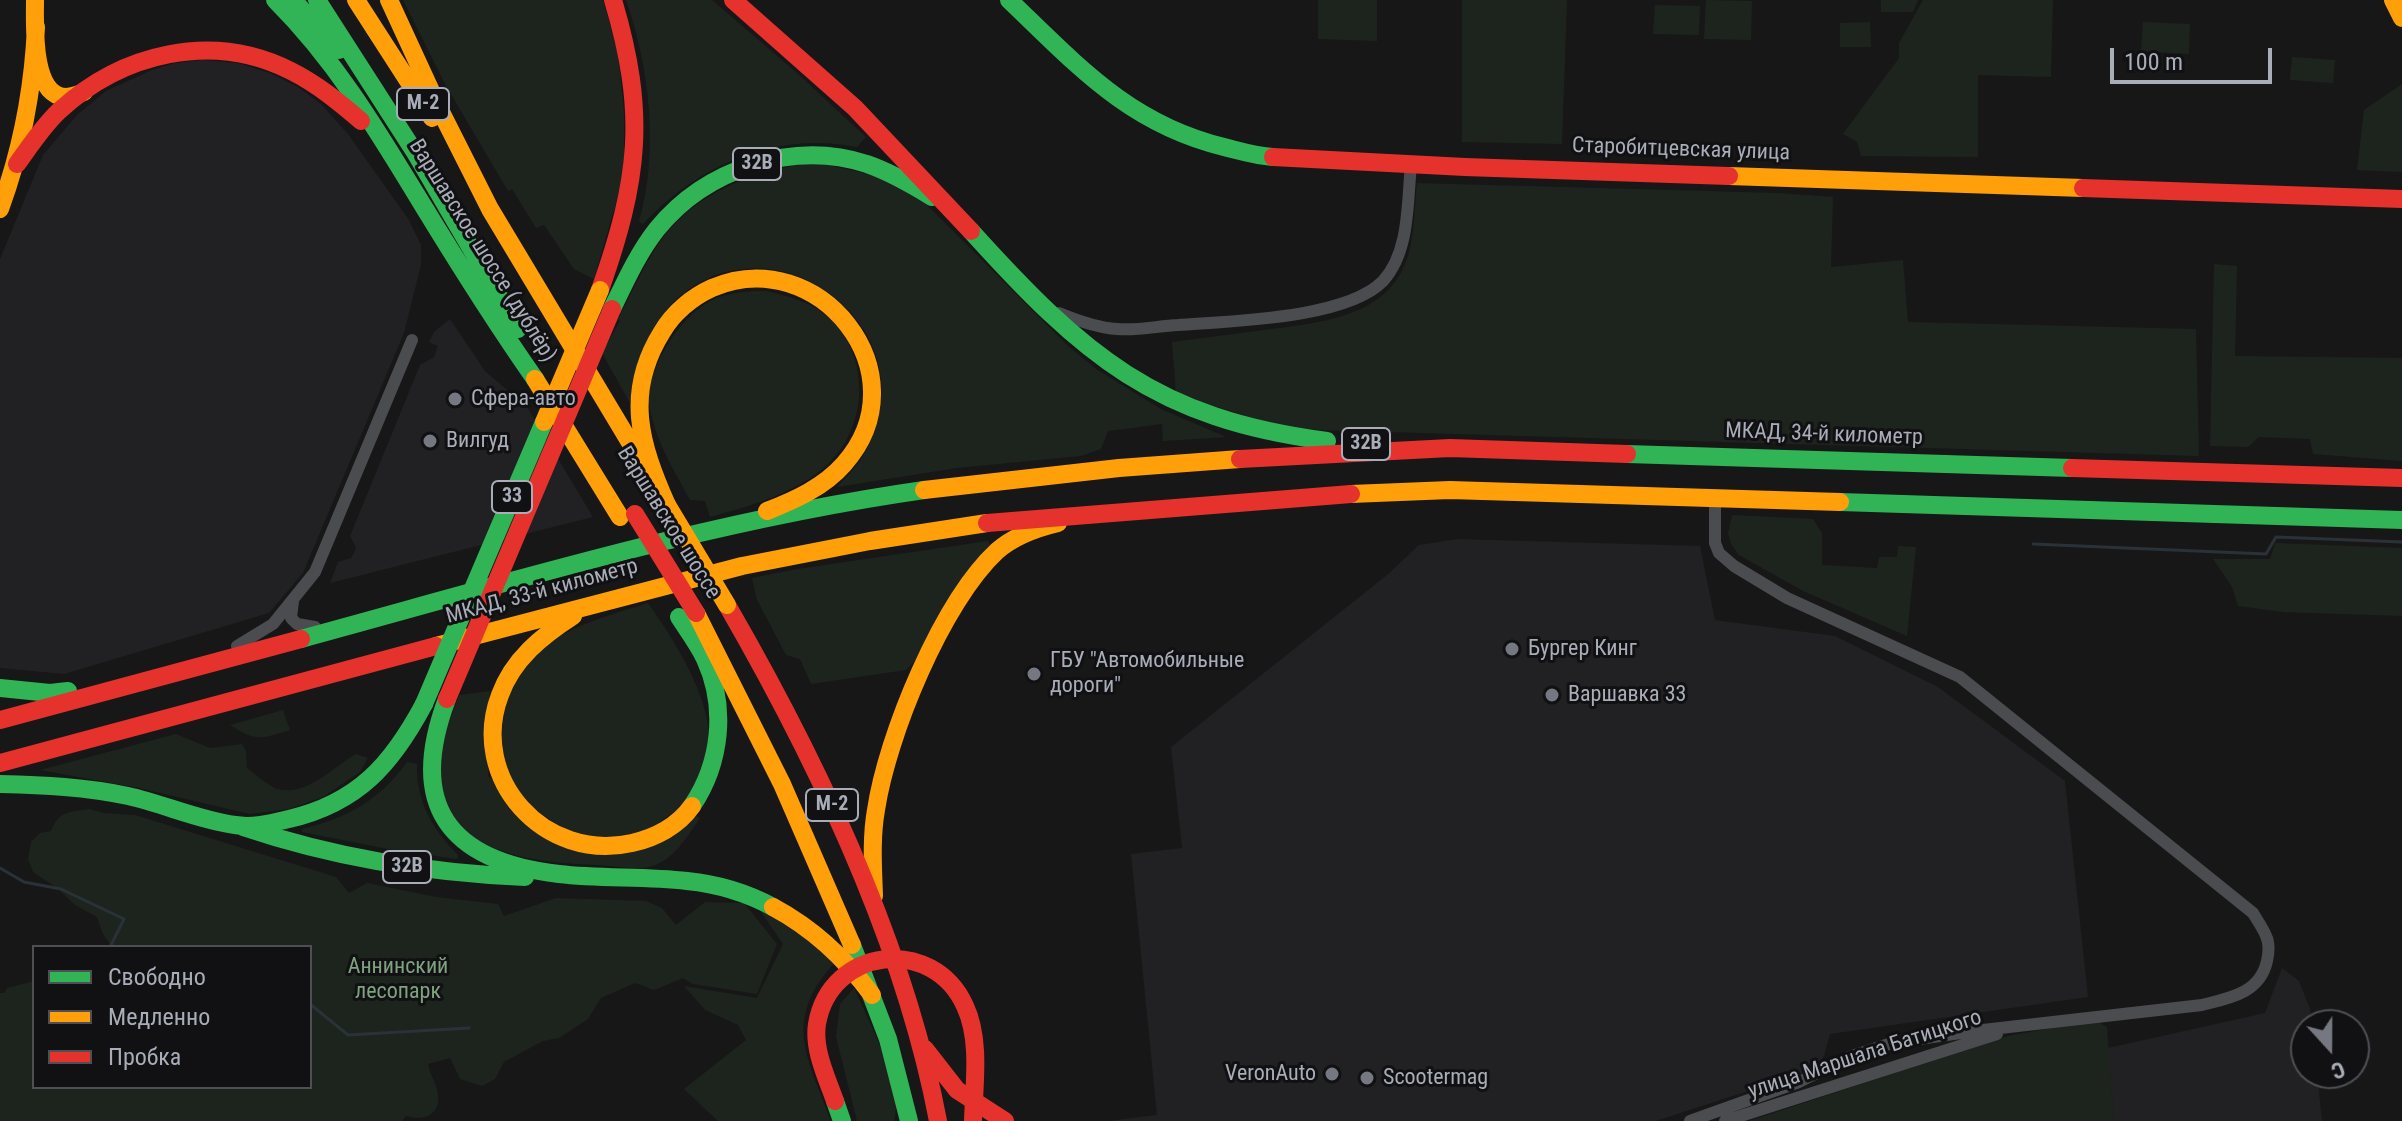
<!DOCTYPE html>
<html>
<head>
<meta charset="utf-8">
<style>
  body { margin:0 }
  #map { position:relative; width:2402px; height:1121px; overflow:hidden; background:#171717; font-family:"Roboto Condensed",sans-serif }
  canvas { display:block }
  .legend { position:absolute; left:32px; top:945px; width:280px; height:144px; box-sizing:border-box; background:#111113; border:2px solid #4d4f55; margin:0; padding:10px 14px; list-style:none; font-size:24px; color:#a8adb8 }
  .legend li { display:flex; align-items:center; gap:16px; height:40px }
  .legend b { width:40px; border:2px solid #4d4f55 }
  .north { position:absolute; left:2290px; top:1009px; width:80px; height:80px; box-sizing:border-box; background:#111113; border:2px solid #4d4f55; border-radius:50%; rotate:159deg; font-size:22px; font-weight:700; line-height:32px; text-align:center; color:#a8adb8 }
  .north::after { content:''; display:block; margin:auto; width:28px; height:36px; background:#757880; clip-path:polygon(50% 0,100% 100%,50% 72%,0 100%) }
  .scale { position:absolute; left:2110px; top:48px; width:162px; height:36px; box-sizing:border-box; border:4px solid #a8adb8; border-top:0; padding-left:10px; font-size:24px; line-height:28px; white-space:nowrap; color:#a8adb8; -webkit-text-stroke:6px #111113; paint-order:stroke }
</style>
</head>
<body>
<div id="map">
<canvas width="2402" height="1121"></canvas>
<ul class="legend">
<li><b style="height:10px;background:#30b455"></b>Свободно</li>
<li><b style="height:10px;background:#ff9f0a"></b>Медленно</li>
<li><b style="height:10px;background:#e5322d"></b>Пробка</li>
</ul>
<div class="north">С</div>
<div class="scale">100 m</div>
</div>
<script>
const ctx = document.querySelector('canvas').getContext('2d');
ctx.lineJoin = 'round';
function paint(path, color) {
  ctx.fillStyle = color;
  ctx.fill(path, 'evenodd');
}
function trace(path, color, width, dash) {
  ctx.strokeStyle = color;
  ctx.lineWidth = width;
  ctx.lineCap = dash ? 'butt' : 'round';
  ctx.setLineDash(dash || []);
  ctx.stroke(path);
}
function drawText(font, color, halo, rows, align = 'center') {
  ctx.font = font + ' "Roboto Condensed",sans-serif';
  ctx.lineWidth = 6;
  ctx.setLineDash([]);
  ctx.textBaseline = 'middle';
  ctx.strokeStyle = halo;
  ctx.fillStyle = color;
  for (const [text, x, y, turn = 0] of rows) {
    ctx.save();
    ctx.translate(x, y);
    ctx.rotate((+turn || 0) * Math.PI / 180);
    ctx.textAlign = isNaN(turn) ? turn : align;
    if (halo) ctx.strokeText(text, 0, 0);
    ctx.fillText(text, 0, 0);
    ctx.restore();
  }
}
const built = new Path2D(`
  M 203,60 L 237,63 L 270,73 L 298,87 L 321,104 L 348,134 L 409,220 L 421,245 L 421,265 L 404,333 L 303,573 L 269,613 L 64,674 L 0,668 L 0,259 L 43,155 L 77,115 L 106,91 L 152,70 L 175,63 Z
  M 450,319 L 485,371 L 527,407 L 593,517 L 330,583 L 338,562 L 351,558 L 354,553 L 356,547 L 350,536 L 420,365 L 434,357 L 438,346 L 429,342 L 434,332 Z
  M 1457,539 L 1700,546 L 1715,620 L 1835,636 L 1938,687 L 2065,781 L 2088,997 L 1830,1034 L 1824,1056 L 1815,1069 L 1656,1121 L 1108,1121 L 1157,1115 L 1131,854 L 1182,848 L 1171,747 L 1387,575 L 1419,545 Z
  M 2282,968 L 2299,981 L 2310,1009 L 2312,1025 L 2306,1025 L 2306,1073 L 2317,1073 L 2322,1121 L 2114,1121 L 2108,1048 L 2265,1013 Z`);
const green = new Path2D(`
  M 403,0 L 603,0 L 618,53 L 624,113 L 624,175 L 594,279 L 574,269 L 544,225 L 536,228 L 512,189 L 508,191 L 445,84 Z
  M 626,0 L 712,0 L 797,73 L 866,137 L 857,147 C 776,131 698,165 643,224 L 639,222 C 659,151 650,69 626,0 Z
  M 1318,0 L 1377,0 L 1377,41 L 1318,39 Z
  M 1462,0 L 1567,0 L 1562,144 L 1462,142 Z
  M 1706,0 L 1752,1 L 1751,40 L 1704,39 Z
  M 1881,0 L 1918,0 L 1913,12 L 1881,12 Z
  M 1923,0 L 2053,0 L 2051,77 L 1978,75 L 1978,157 L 1861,156 L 1857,142 L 1843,134 L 1899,58 L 1899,43 Z
  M 1655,5 L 1700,6 L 1699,35 L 1653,34 Z
  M 1870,22 L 1871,47 L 1840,47 L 1840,23 Z
  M 2143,22 L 2190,24 L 2189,54 L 2141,51 Z
  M 2292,57 L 2335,60 L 2333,83 L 2290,80 Z
  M 2402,84 L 2402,172 L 2357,170 L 2364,110 Z
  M 813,162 L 883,177 L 927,205 L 1067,345 L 1096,369 L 1161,409 L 1226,437 L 1163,441 L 1162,424 L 1108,431 L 1101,449 L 1081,456 L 957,468 L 837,487 C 848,475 859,464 867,449 C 903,381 870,307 802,278 C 773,266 743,265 713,276 C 695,284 677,295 665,312 C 653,330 639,380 630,403 L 602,353 L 620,321 L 618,319 C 631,294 643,267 659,243 C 695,191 753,172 813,162 Z
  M 1417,183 L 1779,193 L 1833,197 L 1831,267 L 1903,260 L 1908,322 L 2196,329 L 2199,456 L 1319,430 L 1279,426 L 1176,394 L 1172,342 C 1203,338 1234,334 1264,330 C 1316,323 1384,319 1406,262 C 1415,238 1414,208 1417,183 Z
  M 2214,264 L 2237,266 L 2235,356 L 2402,358 L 2402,461 L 2313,454 L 2310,439 L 2259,437 L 2248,447 L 2210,446 Z
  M 766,291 C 789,296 810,302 828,317 C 871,356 869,426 827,465 C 796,493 750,506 710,517 L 705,501 L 690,500 C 675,472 655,440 650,408 C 644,371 679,317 712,300 C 729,292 748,291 766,291 Z
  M 1732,515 L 1813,519 L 1822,533 L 1822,565 L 1877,568 L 1879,557 L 1897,557 L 1898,546 L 1916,547 L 1907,636 L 1803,591 L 1739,555 L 1731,544 L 1728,533 Z
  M 988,541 L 991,546 L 922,654 L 906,670 L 811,684 L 800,659 L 786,655 L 757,600 L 752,578 L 797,569 Z
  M 2275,543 L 2402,548 L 2402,616 L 2284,612 L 2238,606 L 2232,587 L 2213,559 L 2270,559 Z
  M 648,603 C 673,638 710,696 709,740 C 709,756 703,767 697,780 C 693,787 690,796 685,802 C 680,810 669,815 661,821 C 609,858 527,829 505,769 C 498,753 501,738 503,721 C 514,640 581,624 648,603 Z
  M 490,691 L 488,776 L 599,854 L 696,816 L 700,818 C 687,837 672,863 648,867 C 633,870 614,866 599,865 C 536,862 449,857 439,778 C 435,751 450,721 459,695 Z
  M 283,710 L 290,730 C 261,739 257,742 230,725 Z
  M 176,734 L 210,748 L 242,744 L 246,751 L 247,768 C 253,773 271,787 277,789 C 307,797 333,767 356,754 L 368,758 L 360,772 L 323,797 L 289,809 L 250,814 L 139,788 L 40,770 Z
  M 407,762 L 417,764 C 416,801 432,829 458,855 L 457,859 L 388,849 L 302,832 L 302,829 C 346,819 381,799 407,762 Z
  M 89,809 L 104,813 L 135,815 L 336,877 L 349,893 L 367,883 L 436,897 L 498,904 L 504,916 L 556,898 L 646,901 L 662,908 L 676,925 L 705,902 L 744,903 L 777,944 L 757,994 L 693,984 L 683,978 L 654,990 L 635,983 L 601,998 L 588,1019 L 559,1038 L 543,1041 L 504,1062 L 495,1079 L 482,1086 L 460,1079 L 450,1058 L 428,1064 C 430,1074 437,1085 438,1095 C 440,1116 423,1121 406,1116 L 402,1121 L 0,1121 L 0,993 L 4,993 L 7,988 L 34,981 L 34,1087 L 310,1087 L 310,947 L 112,947 L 103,934 L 97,917 L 75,905 L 57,888 L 33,872 L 28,859 L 31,842 L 40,833 L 51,831 C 59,811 69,812 89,809 Z
  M 757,906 L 807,937 L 835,962 C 782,1020 807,1057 831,1121 L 718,1121 L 684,1089 L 746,1040 L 738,1025 L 705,1010 L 684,986 L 757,998 L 783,944 Z
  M 854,988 C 868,1020 905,1087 894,1121 L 857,1121 L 836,1037 L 840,1004 Z
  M 2095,1020 L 2107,1027 L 2114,1121 L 1749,1121 L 2008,1036 Z`);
const stream = new Path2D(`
  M 2033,544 L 2266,554 L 2276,537 L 2402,542
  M 0,868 L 24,882 L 61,889 L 124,919 L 110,947
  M 310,1004 L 348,1035 L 469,1028`);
const street = new Path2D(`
  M 1059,313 C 1076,320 1098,328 1117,329 C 1136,331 1158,326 1178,325 C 1230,321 1346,319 1383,281 C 1410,251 1407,203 1411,165
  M 293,601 L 291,618 L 297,624 L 315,627
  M 237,646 L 273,624 L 315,572 L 412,340
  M 1690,1121 L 1799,1082 L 1849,1057 L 1892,1043 L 1974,1031 L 2202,1005 C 2230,998 2260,993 2267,961 C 2269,952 2270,944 2266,936 C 2263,928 2257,920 2253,913 L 1960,677 L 1787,598 L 1734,566 L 1719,553 L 1715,543 L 1715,497
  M 1725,1121 L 1997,1034`);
const fast = new Path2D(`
  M 275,0 C 336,61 377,130 422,204 C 458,263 495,322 535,379
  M 293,0 L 339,50
  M 317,0 L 416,154 L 518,329
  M 1009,0 C 1077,65 1129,124 1224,147 C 1240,151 1256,156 1273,157
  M 971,231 C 1083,355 1156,419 1327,441
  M 612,309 C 625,282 638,253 657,229 C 706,169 792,140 867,164 C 890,172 911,184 932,197
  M 1627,454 L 2072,468
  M 1840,502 L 2402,520
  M 679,617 C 688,631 698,644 705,659 C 727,707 721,763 692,806
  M 301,639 C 507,583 713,520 924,490
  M 0,688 L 50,693 L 68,691
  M 447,699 C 407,805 448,861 559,874 C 601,879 644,876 687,881 C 717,884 747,893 773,907
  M 0,784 C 43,785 86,787 128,796 C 164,804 198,820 235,825 C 253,828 272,823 289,819 C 358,803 392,764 424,704
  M 243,827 C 335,858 428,873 525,877
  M 852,945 L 888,1039 L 909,1121
  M 835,1101 L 842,1121`);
const slow = new Path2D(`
  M 35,0 C 35,24 31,95 65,97 C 71,97 79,94 84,92
  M 356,0 L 432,118
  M 389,0 L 436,102 L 490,209 L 643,464
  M 2393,0 L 2402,18
  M 1729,176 L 2083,188
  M 0,209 C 22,149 33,91 36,27
  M 535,379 L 620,517
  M 924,490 L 1119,468 L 1240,459
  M 1351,494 L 1450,490 L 1840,502
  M 667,505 C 640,444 624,393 662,332 C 673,313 692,297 712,288 C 818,242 924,374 844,464 C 824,487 795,500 767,511
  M 696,613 L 782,784 L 852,945
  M 573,616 C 542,636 513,659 500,695 C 468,779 545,863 632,843 C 655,838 678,826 692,806
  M 436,646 L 742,566 L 870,541 L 987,523
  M 874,896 C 873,867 871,838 876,810 C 887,736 942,602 997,551 C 1014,536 1037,528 1058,523
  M 773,907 C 814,929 845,958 872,995`);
const jam = new Path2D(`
  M 733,0 L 855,108 L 971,231
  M 1273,157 L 1465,167 L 1729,176
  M 17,164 C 30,146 43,126 59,111 C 122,53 212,31 291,71 C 317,84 339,102 361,121
  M 2083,188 L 2402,199
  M 600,290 C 639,179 647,114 613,0
  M 1240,459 L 1450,448 L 1627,454
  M 2072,468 L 2402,478
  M 987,523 L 1351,494
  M 727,605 C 816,759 905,946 938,1121
  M 0,720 L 301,639
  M 0,763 L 436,646
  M 925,1049 L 957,1090 L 1005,1121`);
const fastBridge = new Path2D(`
  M 424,704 L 544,422`);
const slowBridge = new Path2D(`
  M 544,422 L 600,290
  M 667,505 L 727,605`);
const jamBridge = new Path2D(`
  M 635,514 L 696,613
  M 447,699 L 612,309
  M 835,1101 C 827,1078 813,1050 817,1024 C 830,947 933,935 965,1006 C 981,1040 974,1085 973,1121`);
const markers = [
  [455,399,8,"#757880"],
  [430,441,8,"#757880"],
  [1512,649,8,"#757880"],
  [1034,674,8,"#757880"],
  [1552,695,8,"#757880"],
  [1332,1074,8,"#757880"],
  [1367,1078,8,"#757880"]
];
const shields = [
  [423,104,52],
  [757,164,48],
  [1366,444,48],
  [512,497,40],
  [832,805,52],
  [407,867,48]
];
const shieldNames = [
  ["М-2",423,104],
  ["32B",757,164],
  ["32B",1366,444],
  ["33",512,497],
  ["М-2",832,805],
  ["32B",407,867]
];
const streetNames = [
  ["Старобитцевская улица",1681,150,2],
  ["Варшавское шоссе (дублёр)",482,251,58],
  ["МКАД, 34-й километр",1824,435,2],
  ["Варшавское шоссе",668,523,58],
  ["МКАД, 33-й километр",542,592,-15],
  ["улица Маршала Батицкого",1865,1055,-18]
];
const poiNames = [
  ["Сфера-авто",471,399],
  ["Вилгуд",446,441],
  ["Бургер Кинг",1528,649],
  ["ГБУ \"Автомобильные",1050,661],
  ["дороги\"",1050,686],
  ["Варшавка 33",1568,695],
  ["VeronAuto",1316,1074,"right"],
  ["Scootermag",1383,1078]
];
const parkNames = [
  ["Аннинский",398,967],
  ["лесопарк",398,992]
];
paint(built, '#212123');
paint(green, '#1d241e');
trace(stream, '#2a3239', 3);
trace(street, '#4b4c50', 12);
trace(fast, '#30b455', 18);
trace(slow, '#ff9f0a', 18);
trace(jam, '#e5322d', 18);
trace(fastBridge, '#30b455', 18);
trace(slowBridge, '#ff9f0a', 18);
trace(jamBridge, '#e5322d', 18);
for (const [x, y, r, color] of markers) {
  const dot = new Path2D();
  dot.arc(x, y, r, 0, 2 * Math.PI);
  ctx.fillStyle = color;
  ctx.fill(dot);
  trace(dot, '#111113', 3);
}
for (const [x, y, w] of shields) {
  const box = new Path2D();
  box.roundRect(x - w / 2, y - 16, w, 32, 6);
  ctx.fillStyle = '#111113';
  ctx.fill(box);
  trace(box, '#a8adb8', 2);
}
drawText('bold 20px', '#a8adb8', null, shieldNames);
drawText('22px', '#a8adb8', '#111113', streetNames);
drawText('22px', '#a8adb8', '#111113', poiNames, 'left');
drawText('22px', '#7fa381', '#111113', parkNames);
</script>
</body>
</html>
